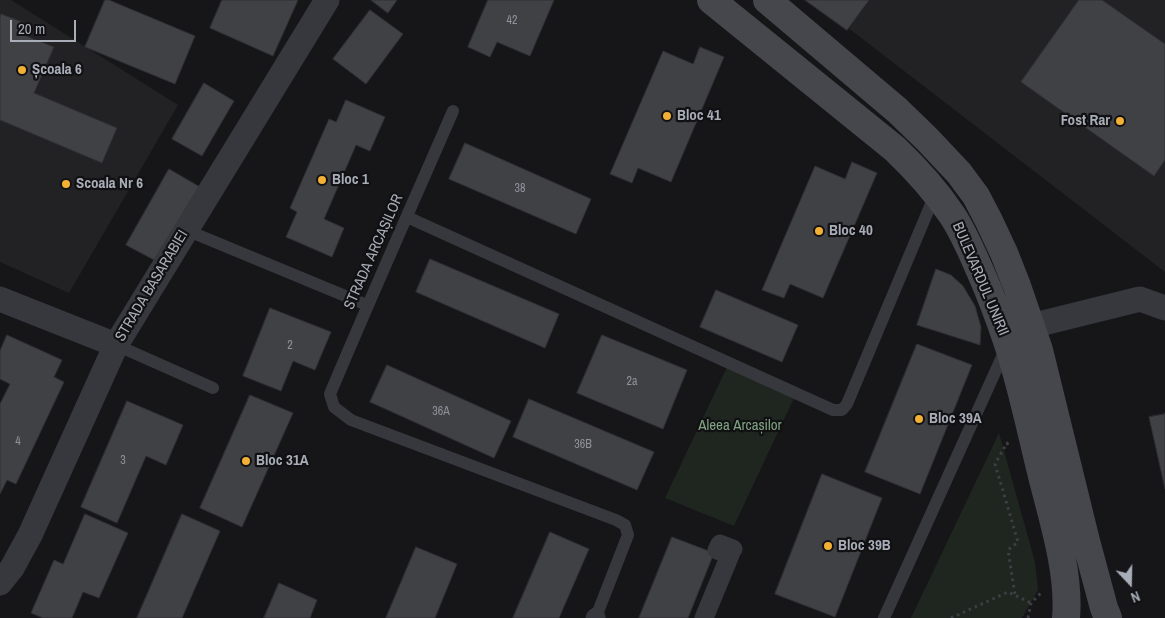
<!DOCTYPE html>
<html>
<head>
<meta charset="utf-8">
<style>
  body { margin:0 }
  #map { position:relative; width:1165px; height:618px; overflow:hidden; background:#161618; font-family:"Archivo Narrow",sans-serif }
  canvas { display:block }
  .north { position:absolute; left:1105px; top:558px; width:50px; height:50px; -webkit-text-stroke:4px #111113; paint-order:stroke; rotate:159deg; font-size:14px; font-weight:700; line-height:20px; text-align:center; color:#a8adb8 }
  .north::after { content:''; display:block; margin:auto; width:18px; height:22px; background:#a8adb8; clip-path:polygon(50% 0,100% 100%,50% 72%,0 100%) }
  .scale { position:absolute; left:10px; top:20px; width:66px; height:22px; box-sizing:border-box; border:2px solid #a8adb8; border-top:0; padding-left:6px; font-size:15px; line-height:18px; white-space:nowrap; color:#a8adb8; -webkit-text-stroke:4px #111113; paint-order:stroke }
</style>
</head>
<body>
<div id="map">
<canvas width="1165" height="618"></canvas>
<div class="north">N</div>
<div class="scale">20 m</div>
</div>
<script>
const ctx = document.querySelector('canvas').getContext('2d');
ctx.lineJoin = 'round';
function paint(path, color) {
  ctx.fillStyle = color;
  ctx.fill(path, 'evenodd');
}
function trace(path, color, width, dash) {
  ctx.strokeStyle = color;
  ctx.lineWidth = width;
  ctx.lineCap = dash ? 'butt' : 'round';
  ctx.setLineDash(dash || []);
  ctx.stroke(path);
}
function drawText(font, color, halo, rows, align = 'center') {
  ctx.font = font + ' "Archivo Narrow",sans-serif';
  ctx.lineWidth = 4.5;
  ctx.setLineDash([]);
  ctx.textBaseline = 'middle';
  ctx.strokeStyle = halo;
  ctx.fillStyle = color;
  for (const [text, x, y, turn = 0] of rows) {
    ctx.save();
    ctx.translate(x, y);
    ctx.rotate((+turn || 0) * Math.PI / 180);
    ctx.textAlign = isNaN(turn) ? turn : align;
    if (halo) ctx.strokeText(text, 0, 0);
    ctx.fillText(text, 0, 0);
    ctx.restore();
  }
}
const built = new Path2D(`
  M 0,0 L 11,0 L 178,105 L 69,293 L 0,262 Z
  M 812,0 L 1165,0 L 1165,272 Z`);
const green = new Path2D(`
  M 727,367 L 794,398 L 734,526 L 665,498 Z
  M 999,433 L 1035,562 L 1038,590 L 1022,618 L 911,618 Z`);
const building = new Path2D(`
  M 105,0 L 109,0 L 195,36 L 175,84 L 85,47 Z
  M 222,0 L 298,0 L 273,56 L 210,28 Z
  M 371,0 L 397,0 L 388,13 Z
  M 488,0 L 554,0 L 530,56 L 497,42 L 490,57 L 468,47 Z
  M 805,0 L 869,0 L 847,30 Z
  M 1079,0 L 1102,0 L 1165,44 L 1165,160 L 1154,176 L 1021,82 Z
  M 370,10 L 403,34 L 366,84 L 333,59 Z
  M 1,14 L 25,23 L 21,34 L 54,47 L 34,93 L 117,128 L 102,163 L 0,120 L 0,17 Z
  M 700,47 L 724,57 L 671,182 L 638,168 L 632,183 L 610,174 L 663,51 L 693,64 Z
  M 204,83 L 234,101 L 202,156 L 172,139 Z
  M 346,100 L 385,117 L 370,151 L 356,145 L 324,219 L 344,228 L 332,257 L 286,237 L 297,212 L 290,208 L 329,119 L 336,122 Z
  M 465,143 L 591,199 L 576,234 L 449,179 Z
  M 852,162 L 877,173 L 823,298 L 790,284 L 784,298 L 762,290 L 815,166 L 845,179 Z
  M 169,169 L 200,187 L 158,262 L 126,245 Z
  M 430,259 L 559,314 L 545,348 L 416,292 Z
  M 936,269 L 951,275 L 963,286 L 975,306 L 981,327 L 980,345 L 917,325 Z
  M 716,290 L 798,325 L 782,362 L 700,327 Z
  M 270,308 L 331,332 L 315,370 L 293,361 L 281,391 L 243,376 Z
  M 7,335 L 62,360 L 54,377 L 64,382 L 16,484 L 7,480 L 0,494 L 0,404 L 10,384 L 0,379 L 0,351 Z
  M 602,335 L 687,370 L 663,429 L 577,393 Z
  M 917,344 L 972,365 L 920,494 L 865,472 Z
  M 387,365 L 511,421 L 494,458 L 370,402 Z
  M 250,395 L 293,413 L 242,527 L 200,508 Z
  M 529,399 L 654,452 L 637,490 L 513,437 Z
  M 127,401 L 183,425 L 166,465 L 146,456 L 117,523 L 81,507 Z
  M 1165,414 L 1165,489 L 1149,417 Z
  M 822,474 L 882,498 L 835,617 L 775,594 Z
  M 85,514 L 128,533 L 99,598 L 83,592 L 72,618 L 43,618 L 31,613 L 54,560 L 63,564 Z
  M 182,514 L 220,531 L 182,618 L 137,618 Z
  M 550,532 L 589,549 L 559,618 L 513,618 Z
  M 672,537 L 714,553 L 688,618 L 639,618 Z
  M 416,547 L 457,564 L 435,618 L 386,618 Z
  M 279,583 L 317,600 L 310,618 L 264,618 Z`);
const path = new Path2D(`
  M 1008,445 L 1007,443 L 995,464 L 1018,542 L 1008,550 L 1015,595
  M 951,618 L 1008,592 L 1031,603
  M 1028,618 L 1031,603 L 1041,593`);
const service = new Path2D(`
  M 453,111 C 412,205 370,299 330,394 L 334,407 L 351,420 L 616,520 L 625,525 L 628,535 L 596,617
  M 407,217 L 833,410 L 842,410 L 847,404 L 936,192
  M 186,230 L 367,305
  M 116,345 L 213,388
  M 884,618 L 1006,348`);
const pedestrian = new Path2D(`
  M 595,618 L 596,617
  M 704,618 L 730,555 L 717,550 L 720,544 L 733,549`);
const minor = new Path2D(`
  M 0,299 L 116,345
  M 1014,339 L 1031,326 L 1140,299 L 1165,308
  M 0,583 L 12,568 L 30,535 L 116,345 L 327,0`);
const secondary = new Path2D(`
  M 711,0 L 895,149 C 917,170 935,190 952,215 C 964,233 972,253 981,273 C 991,296 1000,320 1008,344 C 1022,387 1031,432 1042,476 C 1053,520 1070,573 1066,618
  M 767,0 L 897,110 L 927,139 L 959,173 L 976,196 L 989,221 L 1004,253 L 1017,286 L 1039,350 L 1086,541 L 1104,608 L 1108,618`);
const markers = [
  [22,70,5,"#f2b134"],
  [667,116,5,"#f2b134"],
  [1120,121,5,"#f2b134"],
  [322,180,5,"#f2b134"],
  [66,184,5,"#f2b134"],
  [819,231,5,"#f2b134"],
  [919,419,5,"#f2b134"],
  [246,461,5,"#f2b134"],
  [828,546,5,"#f2b134"]
];
const numberNames = [
  ["42",512,21],
  ["38",520,189],
  ["2",290,346],
  ["2a",632,382],
  ["36A",441,412],
  ["4",18,442],
  ["36B",583,445],
  ["3",123,461]
];
const poiNames = [
  ["Școala 6",32,70],
  ["Bloc 41",677,116],
  ["Fost Rar",1110,121,"right"],
  ["Bloc 1",332,180],
  ["Scoala Nr 6",76,184],
  ["Bloc 40",829,231],
  ["Bloc 39A",929,419],
  ["Bloc 31A",256,461],
  ["Bloc 39B",838,546]
];
const streetNames = [
  ["STRADA ARCAȘILOR",374,252,-66],
  ["BULEVARDUL UNIRII",980,279,67],
  ["STRADA BASARABIEI",152,286,-59]
];
const parkNames = [
  ["Aleea Arcașilor",740,426]
];
paint(built, '#222225');
paint(green, '#1e261f');
paint(building, '#404145');
trace(building, '#303034', 1);
trace(path, '#3d3f44', 3, [2.5, 4]);
trace(service, '#37383d', 12);
trace(pedestrian, '#37383d', 19);
trace(minor, '#37383d', 25);
trace(secondary, '#45474d', 28);
for (const [x, y, r, color] of markers) {
  const dot = new Path2D();
  dot.arc(x, y, r, 0, 2 * Math.PI);
  ctx.fillStyle = color;
  ctx.fill(dot);
  trace(dot, '#111113', 2);
}
drawText('12px', '#8e929b', null, numberNames);
drawText('bold 15px', '#a8adb8', '#111113', poiNames, 'left');
drawText('15px', '#a8adb8', '#111113', streetNames);
drawText('15px', '#7fa381', '#111113', parkNames);
</script>
</body>
</html>
